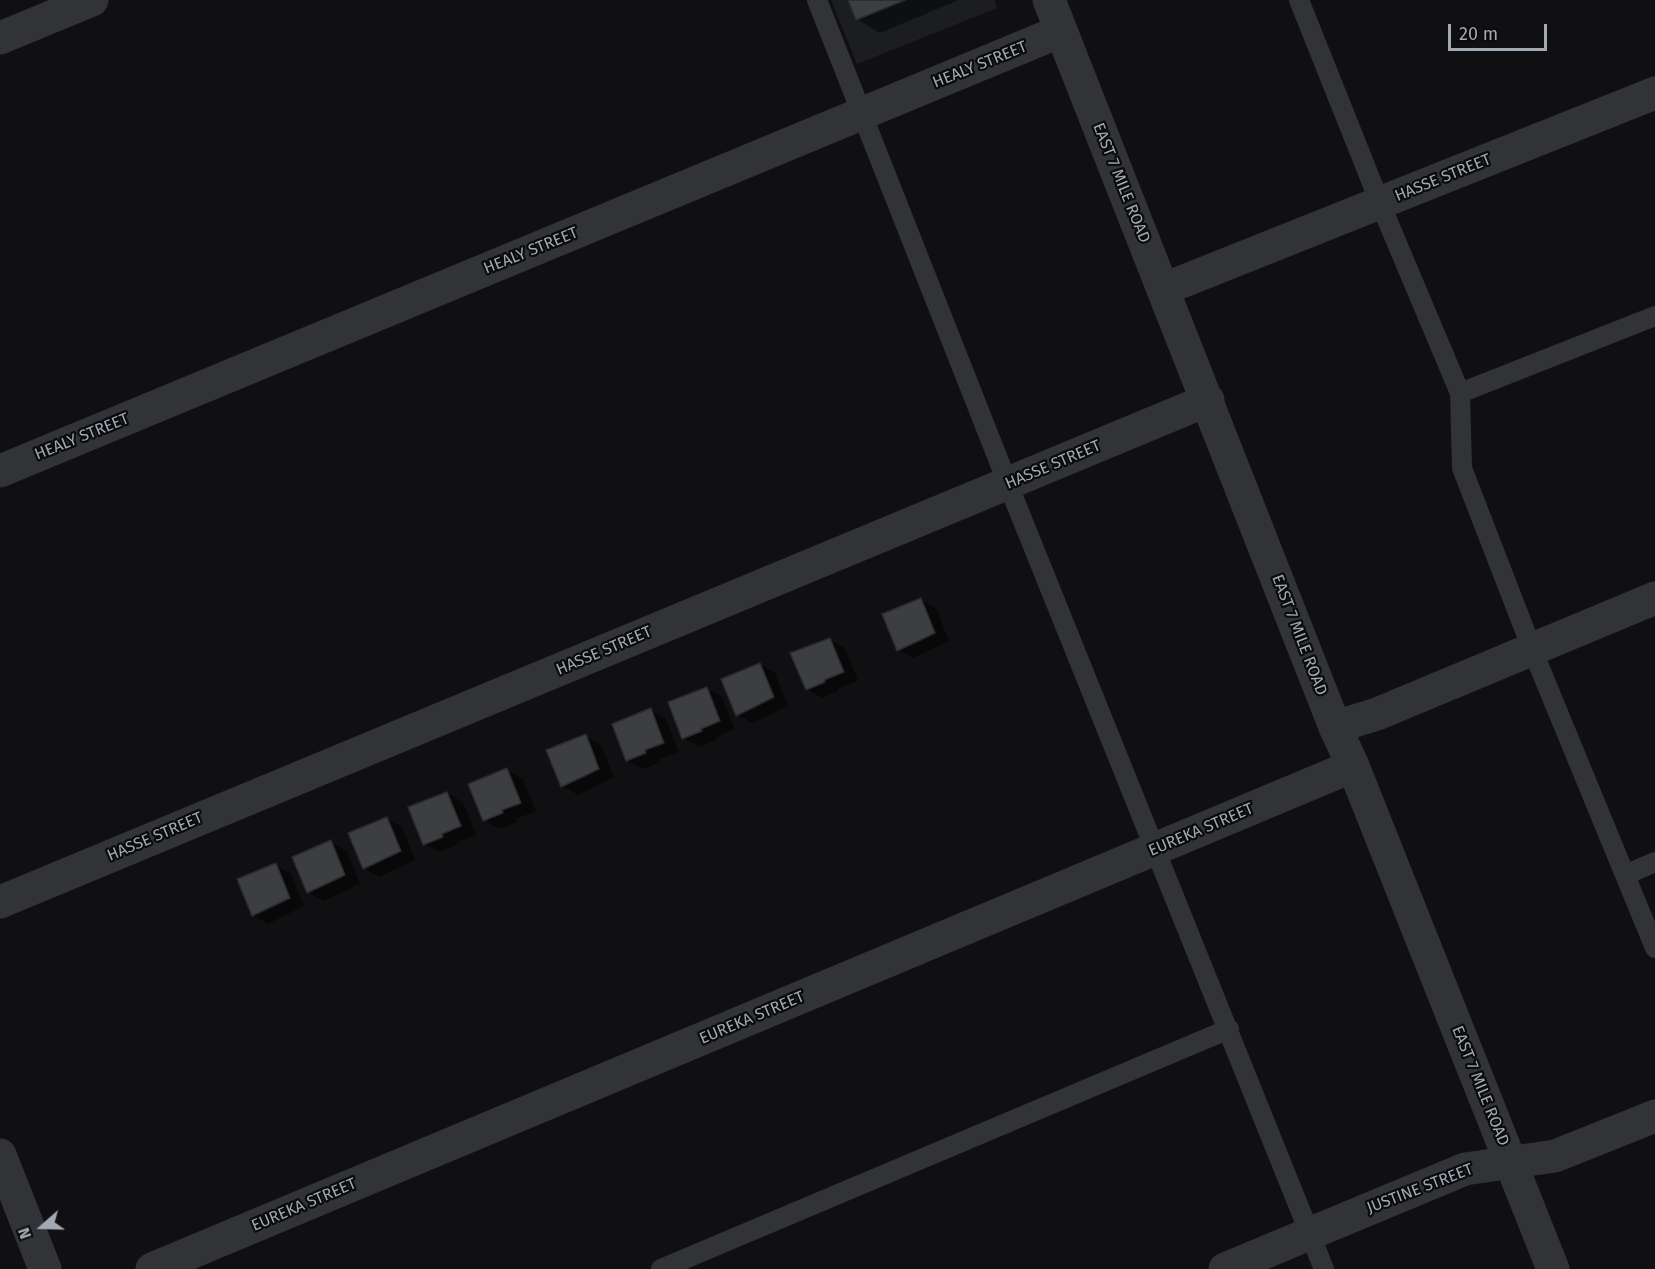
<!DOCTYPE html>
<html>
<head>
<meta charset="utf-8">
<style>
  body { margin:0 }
  #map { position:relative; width:1655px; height:1269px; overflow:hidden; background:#101012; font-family:"Fira Sans",sans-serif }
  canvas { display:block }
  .north { position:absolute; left:12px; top:1197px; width:60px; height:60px; -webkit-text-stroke:4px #0b0b0d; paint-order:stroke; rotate:250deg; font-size:16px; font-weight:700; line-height:24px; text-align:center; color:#a1a9b3 }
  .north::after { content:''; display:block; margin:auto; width:21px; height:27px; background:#a1a9b3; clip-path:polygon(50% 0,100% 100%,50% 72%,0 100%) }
  .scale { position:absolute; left:1448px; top:24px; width:99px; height:27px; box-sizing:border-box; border:3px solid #a1a9b3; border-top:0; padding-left:8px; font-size:18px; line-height:21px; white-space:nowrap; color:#a1a9b3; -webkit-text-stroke:4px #0b0b0d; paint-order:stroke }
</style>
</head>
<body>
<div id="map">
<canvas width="1655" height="1269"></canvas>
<div class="north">N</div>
<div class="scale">20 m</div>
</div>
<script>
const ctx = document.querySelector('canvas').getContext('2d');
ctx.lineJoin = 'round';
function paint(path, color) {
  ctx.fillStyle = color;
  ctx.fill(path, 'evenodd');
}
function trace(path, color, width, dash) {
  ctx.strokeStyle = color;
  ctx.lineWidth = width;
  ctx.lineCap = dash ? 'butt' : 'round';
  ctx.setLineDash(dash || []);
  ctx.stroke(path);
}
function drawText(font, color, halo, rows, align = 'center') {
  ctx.font = font + ' "Fira Sans",sans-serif';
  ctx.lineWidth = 4.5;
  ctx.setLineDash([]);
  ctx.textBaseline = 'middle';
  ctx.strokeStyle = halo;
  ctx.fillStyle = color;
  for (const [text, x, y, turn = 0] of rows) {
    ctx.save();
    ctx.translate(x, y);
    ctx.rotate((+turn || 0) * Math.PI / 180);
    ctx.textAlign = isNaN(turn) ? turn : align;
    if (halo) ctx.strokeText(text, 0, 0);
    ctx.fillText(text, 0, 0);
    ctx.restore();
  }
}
const built = new Path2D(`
  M 831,0 L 994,0 L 997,8 L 857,64 Z`);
const shadow = new Path2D(`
  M 849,0 L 959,0 L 880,33 L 857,19 Z
  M 921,600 L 936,608 L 949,641 L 913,658 L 898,650 Z
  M 829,639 L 845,648 L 858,681 L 838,688 L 839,691 L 822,698 L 807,689 Z
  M 760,664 L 775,673 L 788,706 L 752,723 L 737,715 Z
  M 707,688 L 722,697 L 735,729 L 716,737 L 717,740 L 699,747 L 683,738 Z
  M 651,710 L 666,719 L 679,752 L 660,759 L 660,762 L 643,769 L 627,760 Z
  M 586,736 L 601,745 L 614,777 L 578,795 L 562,786 Z
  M 507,770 L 523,779 L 536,811 L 516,819 L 517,822 L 499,829 L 484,820 Z
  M 447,793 L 463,802 L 476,835 L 456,842 L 457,845 L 439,852 L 424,844 Z
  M 387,819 L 402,827 L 415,860 L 379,877 L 364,868 Z
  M 331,842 L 347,851 L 360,884 L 323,901 L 308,892 Z
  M 276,865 L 291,874 L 304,906 L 268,924 L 253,915 Z`);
const building = new Path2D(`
  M 848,0 L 905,0 L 856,20 Z
  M 921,598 L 935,633 L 897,651 L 882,614 Z
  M 830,638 L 844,672 L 824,680 L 825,682 L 806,690 L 790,653 Z
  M 760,663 L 774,697 L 736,716 L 721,679 Z
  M 707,687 L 720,721 L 701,729 L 702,731 L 682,739 L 668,702 Z
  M 651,708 L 664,743 L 645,750 L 646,753 L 626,761 L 612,724 Z
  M 586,734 L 599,769 L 561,787 L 546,750 Z
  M 507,768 L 521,803 L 502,810 L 503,813 L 483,821 L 468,784 Z
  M 447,792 L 461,826 L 442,834 L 443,837 L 423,845 L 408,807 Z
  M 387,817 L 401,851 L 363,869 L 348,833 Z
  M 331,840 L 345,875 L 307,893 L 292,857 Z
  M 276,863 L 290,898 L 252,916 L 237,879 Z`);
const service = new Path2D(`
  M 817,0 L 1008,484 L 1324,1269
  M 1299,0 L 1380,203 L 1460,393 L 1462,468 L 1532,649 L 1655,948
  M 1460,393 L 1655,316
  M 1625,875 L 1655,862
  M 661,1269 L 1229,1029`);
const minor = new Path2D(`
  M 0,38 L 92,0
  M 1164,289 L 1655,93
  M 0,471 L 1061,31
  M 1335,727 L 1377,714 L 1655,598
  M 0,902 L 1208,400
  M 0,1155 L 45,1269
  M 152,1269 L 1353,766
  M 1225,1269 L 1465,1169 L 1555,1156 L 1655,1116`);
const tertiary = new Path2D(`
  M 1049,0 L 1335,727 L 1353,766 L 1553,1269`);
const streetNames = [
  ["HEALY STREET",980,65,-22],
  ["HASSE STREET",1443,178,-22],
  ["EAST 7 MILE ROAD",1121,183,68],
  ["HEALY STREET",531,251,-22],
  ["HEALY STREET",82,437,-22],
  ["HASSE STREET",1053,465,-23],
  ["EAST 7 MILE ROAD",1299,635,69],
  ["HASSE STREET",604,651,-23],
  ["EUREKA STREET",1201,830,-23],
  ["HASSE STREET",155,837,-23],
  ["EUREKA STREET",752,1018,-23],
  ["EAST 7 MILE ROAD",1480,1086,68],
  ["JUSTINE STREET",1420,1189,-21],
  ["EUREKA STREET",304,1205,-23]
];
paint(built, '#1c1d1f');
paint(shadow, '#0007');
paint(building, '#3c3e42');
trace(building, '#2a2b2e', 1.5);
trace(service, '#313337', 20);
trace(minor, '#313337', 33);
trace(tertiary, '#313337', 33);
drawText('16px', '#a1a9b3', '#0b0b0d', streetNames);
</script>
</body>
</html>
